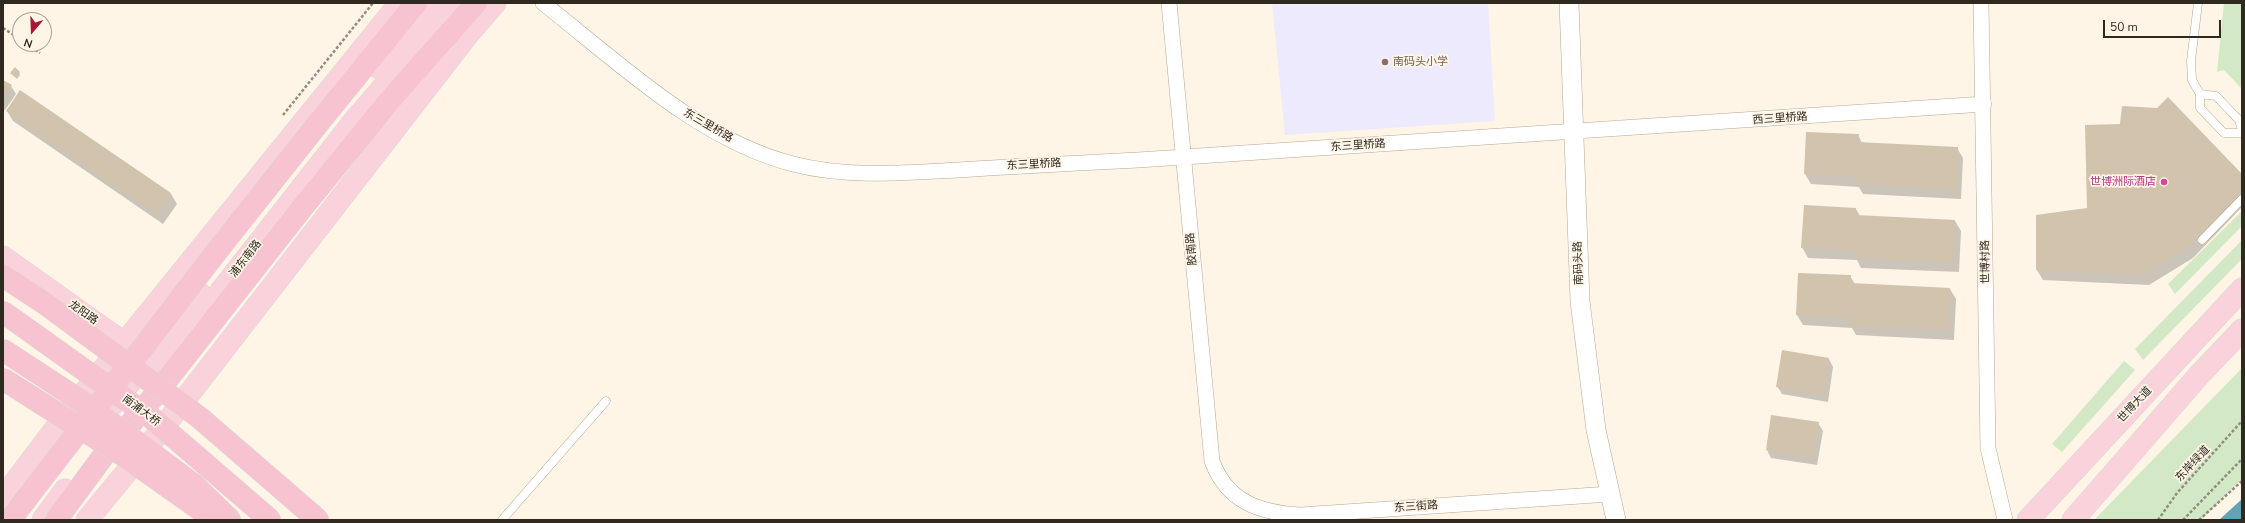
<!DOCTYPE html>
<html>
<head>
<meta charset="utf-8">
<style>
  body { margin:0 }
  #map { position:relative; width:2245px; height:523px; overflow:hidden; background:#fef5e7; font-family:"Nunito Sans",sans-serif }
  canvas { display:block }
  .frame { position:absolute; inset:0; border:4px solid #2f2920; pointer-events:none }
  .north { position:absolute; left:12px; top:12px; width:40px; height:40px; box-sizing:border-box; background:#fef5e7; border:1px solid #aba397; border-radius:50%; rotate:199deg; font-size:11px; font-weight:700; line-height:16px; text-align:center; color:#2f2920 }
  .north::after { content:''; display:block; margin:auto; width:14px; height:18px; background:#ab1538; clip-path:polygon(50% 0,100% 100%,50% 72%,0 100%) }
  .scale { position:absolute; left:2103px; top:20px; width:118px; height:18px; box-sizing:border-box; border:2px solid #2f2920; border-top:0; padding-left:5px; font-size:12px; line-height:14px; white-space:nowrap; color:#2f2920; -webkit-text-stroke:3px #fef5e7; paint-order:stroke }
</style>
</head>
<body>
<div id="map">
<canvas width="2245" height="523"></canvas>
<div class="frame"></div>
<div class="north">N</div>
<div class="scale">50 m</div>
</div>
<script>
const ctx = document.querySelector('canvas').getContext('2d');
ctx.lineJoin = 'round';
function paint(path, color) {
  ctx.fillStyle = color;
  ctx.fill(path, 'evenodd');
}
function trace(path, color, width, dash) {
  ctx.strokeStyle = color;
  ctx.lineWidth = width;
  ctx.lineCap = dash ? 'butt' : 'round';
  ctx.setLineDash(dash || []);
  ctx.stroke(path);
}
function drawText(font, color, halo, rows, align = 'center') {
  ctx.font = font + ' "Nunito Sans","Noto Sans SC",sans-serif';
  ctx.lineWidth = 3.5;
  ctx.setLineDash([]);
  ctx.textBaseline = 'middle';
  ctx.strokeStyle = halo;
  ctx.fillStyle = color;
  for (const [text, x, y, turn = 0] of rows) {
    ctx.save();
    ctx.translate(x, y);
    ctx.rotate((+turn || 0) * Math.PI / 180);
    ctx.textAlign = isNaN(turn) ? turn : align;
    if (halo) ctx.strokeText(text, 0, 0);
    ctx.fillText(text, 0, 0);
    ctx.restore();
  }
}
const education = new Path2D(`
  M 1272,3 L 1488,3 L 1495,121 L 1285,135 Z`);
const green = new Path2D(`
  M 2224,3 L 2242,3 L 2242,89 L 2224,70 L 2217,72 Z
  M 2242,211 L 2242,226 L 2175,294 L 2168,284 Z
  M 2242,240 L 2242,259 L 2143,360 L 2135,349 Z
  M 2124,361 L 2135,370 L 2062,452 L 2052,444 Z
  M 2242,368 L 2242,479 L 2201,520 L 2094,520 Z`);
const water = new Path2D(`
  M 2242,499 L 2242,520 L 2219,520 Z`);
const shadow = new Path2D(`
  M 19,72 L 20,75 L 17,79 L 11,73 Z
  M 3,81 L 11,86 L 16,94 L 5,110 L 3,109 Z
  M 20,91 L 171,194 L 177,204 L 163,224 L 13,121 L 7,111 Z
  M 1807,133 L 1858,135 L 1862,143 L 1957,148 L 1963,158 L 1961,199 L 1863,194 L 1859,187 L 1811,184 L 1805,174 Z
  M 2242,176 L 2242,207 L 2193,258 L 2149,285 L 2043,280 L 2037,270 L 2037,216 L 2088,209 Z
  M 1856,209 L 1860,216 L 1955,221 L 1961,231 L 1959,272 L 1861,268 L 1857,260 L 1808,258 L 1802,247 Z
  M 1799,274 L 1850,276 L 1855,284 L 1950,289 L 1956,299 L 1954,340 L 1856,335 L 1852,328 L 1803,325 L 1797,315 Z
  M 1829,359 L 1833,367 L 1828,402 L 1782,394 L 1777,386 Z
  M 1772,416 L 1818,423 L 1823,431 L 1817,465 L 1771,458 L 1767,450 Z`);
const building = new Path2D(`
  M 15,67 L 20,72 L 15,77 L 10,73 Z
  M 3,80 L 12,85 L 3,99 Z
  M 20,90 L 171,193 L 157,214 L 6,111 Z
  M 2168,97 L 2242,174 L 2242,190 L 2187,248 L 2142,275 L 2036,270 L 2036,215 L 2087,208 L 2085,125 L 2120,124 L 2122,106 L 2157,108 Z
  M 1806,132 L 1859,134 L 1858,142 L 1958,147 L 1956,189 L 1856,184 L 1857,177 L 1804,174 Z
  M 1804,205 L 1856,208 L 1856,215 L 1955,220 L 1953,262 L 1854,257 L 1854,250 L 1801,248 Z
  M 1798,273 L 1851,275 L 1851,283 L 1950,288 L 1948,330 L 1849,325 L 1849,318 L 1796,315 Z
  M 1782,350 L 1829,358 L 1824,394 L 1776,387 Z
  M 1771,415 L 1819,422 L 1813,458 L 1766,450 Z`);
const path = new Path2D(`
  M 3,28 L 20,39
  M 27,44 L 40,53
  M 283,115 L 373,3
  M 2158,520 L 2177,493 L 2242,421
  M 2183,520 L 2242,459
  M 2199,520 L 2242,481`);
const service = new Path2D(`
  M 2198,3 L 2191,61 L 2192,80 L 2200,94 L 2200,108 L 2224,133 L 2242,133
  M 2200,94 L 2216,96 L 2239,120 L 2242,130
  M 2202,240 L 2242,199
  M 502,520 L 606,401`);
const minor = new Path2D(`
  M 543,3 C 618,62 699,140 793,164 C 847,178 903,173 958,170 C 1018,166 1078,163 1138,160 C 1420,144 1702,124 1984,104
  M 1169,3 L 1212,461 C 1227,502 1260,513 1301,515 L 1610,494
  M 1981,3 L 1988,448 L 2005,520`);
const tertiary = new Path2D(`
  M 1569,3 L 1580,301 L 1596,430 L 1616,520`);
const primary = new Path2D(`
  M 379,68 L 434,3
  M 3,257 L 138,353
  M 159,373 L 214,300 L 354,121 L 456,3
  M 108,410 L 200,294
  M 3,498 L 59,424 L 400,3
  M 43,520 L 65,490
  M 87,520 L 158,434 L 469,33 L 495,3
  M 2028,520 L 2242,289
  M 2073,520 L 2200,374 L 2242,330`);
const trunk = new Path2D(`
  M 320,121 L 416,3
  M 56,520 L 104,455 L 155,395 L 302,208 L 390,100 L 476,3`);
const trunkBridge = new Path2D(`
  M 3,276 L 47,305 L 200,418 L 318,520
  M 3,312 L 153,419 L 270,520
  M 3,350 L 87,405 L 194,485 L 230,520
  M 3,379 L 126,457 L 215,520
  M 10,520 L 217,251 L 320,121`);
const markers = [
  [1385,62,4,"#8d6e63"],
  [2164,182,4,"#d1479c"]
];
const educationNames = [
  ["南码头小学",1393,62]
];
const streetNames = [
  ["西三里桥路",1780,119,-4],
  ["东三里桥路",708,126,30],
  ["东三里桥路",1358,146,-4],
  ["东三里桥路",1034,165,-3],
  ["胶南路",1192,249,-95],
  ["浦东南路",246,259,-52],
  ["世博村路",1986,262,-91],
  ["南码头路",1579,263,-92],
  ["龙阳路",83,313,35],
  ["世博大道",2135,405,-47],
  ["南浦大桥",141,411,37],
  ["东岸绿道",2193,464,-47],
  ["东三街路",1416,507,-4]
];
const hotelNames = [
  ["世博洲际酒店",2156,182]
];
paint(education, '#eceafc');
paint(green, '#d3e9c6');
paint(water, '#61a4b3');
paint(shadow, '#0003');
paint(building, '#d2c3ac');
trace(service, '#b5a790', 9);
trace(minor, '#b5a790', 16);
trace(tertiary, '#b5a790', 20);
trace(primary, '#dad8d7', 23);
trace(trunk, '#dad8d7', 23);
trace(path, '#938c80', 2.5, [3, 2]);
trace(service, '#fff', 8);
trace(minor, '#fff', 15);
trace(tertiary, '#fff', 19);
trace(primary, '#fad2dc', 22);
trace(trunk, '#f8c3d0', 22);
trace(trunkBridge, '#dad8d7', 23, []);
trace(trunkBridge, '#f8c3d0', 22);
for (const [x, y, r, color] of markers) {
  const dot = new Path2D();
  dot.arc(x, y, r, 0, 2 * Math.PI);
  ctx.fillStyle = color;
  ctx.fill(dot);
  trace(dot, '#fef5e7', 1.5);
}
drawText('11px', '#785e54', '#fef5e7', educationNames, 'left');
drawText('11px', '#2f2920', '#fef5e7', streetNames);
drawText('11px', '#b23c85', '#fef5e7', hotelNames, 'right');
</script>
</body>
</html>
